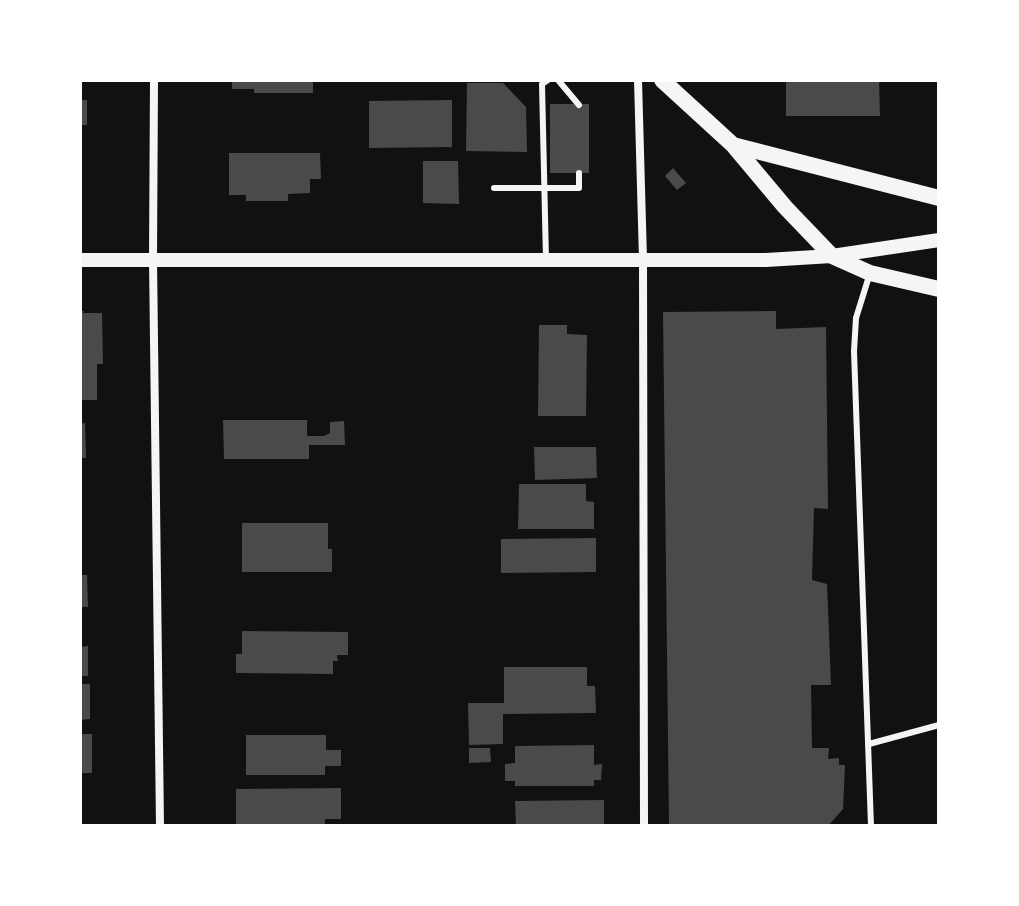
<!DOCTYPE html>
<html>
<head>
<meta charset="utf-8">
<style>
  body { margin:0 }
  #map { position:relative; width:1019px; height:906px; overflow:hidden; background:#111; font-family:Jost,sans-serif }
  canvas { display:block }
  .frame { position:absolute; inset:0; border:82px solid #fff; pointer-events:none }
</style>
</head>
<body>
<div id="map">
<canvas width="1019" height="906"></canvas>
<div class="frame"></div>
</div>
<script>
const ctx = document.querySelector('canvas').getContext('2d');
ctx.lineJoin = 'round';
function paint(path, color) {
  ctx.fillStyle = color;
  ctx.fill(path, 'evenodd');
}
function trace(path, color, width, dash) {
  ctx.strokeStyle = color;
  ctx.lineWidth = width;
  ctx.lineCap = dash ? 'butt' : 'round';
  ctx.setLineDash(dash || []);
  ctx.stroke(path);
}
const building = new Path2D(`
  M 232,80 L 313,80 L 313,93 L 254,93 L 254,89 L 232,89 Z
  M 786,80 L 879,80 L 880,116 L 786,116 Z
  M 467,83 L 503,83 L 526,107 L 527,152 L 466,151 Z
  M 80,100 L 87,100 L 87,125 L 80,125 Z
  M 452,100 L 452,147 L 369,148 L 369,101 Z
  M 550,104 L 589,104 L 589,173 L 550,173 Z
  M 229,153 L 320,153 L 321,179 L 310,179 L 310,193 L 288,194 L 288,201 L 246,201 L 246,195 L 229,195 Z
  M 423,161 L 458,161 L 459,204 L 423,203 Z
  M 673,168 L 686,183 L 677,190 L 665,176 Z
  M 80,311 L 84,311 L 83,313 L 102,313 L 103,364 L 97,364 L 97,400 L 80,400 Z
  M 776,311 L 776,329 L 826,327 L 828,509 L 814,508 L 812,580 L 827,584 L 831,685 L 811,685 L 812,748 L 829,748 L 828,759 L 839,758 L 839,765 L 845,765 L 843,809 L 828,826 L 669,826 L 663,312 Z
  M 539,325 L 567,325 L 567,334 L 587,335 L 586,416 L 538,416 Z
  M 223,420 L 307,420 L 307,436 L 324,436 L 330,433 L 330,422 L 344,421 L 345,445 L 309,445 L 309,459 L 224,459 Z
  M 85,423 L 86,458 L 80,458 L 80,424 Z
  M 534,447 L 596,447 L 597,478 L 535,480 Z
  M 519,484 L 586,484 L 586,501 L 594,502 L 594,529 L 518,529 Z
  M 242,523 L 328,523 L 328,549 L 332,549 L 332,572 L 242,572 Z
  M 596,538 L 596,572 L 501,573 L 501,539 Z
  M 80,575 L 87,575 L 88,607 L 80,607 Z
  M 242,631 L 348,632 L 348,655 L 337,655 L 338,661 L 333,661 L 333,674 L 236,673 L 236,654 L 242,654 Z
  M 88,646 L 88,676 L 80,676 L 80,647 Z
  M 504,667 L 587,667 L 587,686 L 595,686 L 596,713 L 503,714 L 503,744 L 469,745 L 468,703 L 504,703 Z
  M 80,684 L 90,684 L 90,719 L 80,720 Z
  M 80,734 L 92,734 L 92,773 L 80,773 Z
  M 246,735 L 326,735 L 326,750 L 341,750 L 341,766 L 325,766 L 325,775 L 246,775 Z
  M 594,745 L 594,765 L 602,764 L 601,780 L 594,780 L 594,786 L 515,786 L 515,781 L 505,781 L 505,764 L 515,763 L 515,746 Z
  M 469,748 L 490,748 L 491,762 L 469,763 Z
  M 341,788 L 341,819 L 325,819 L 325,826 L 236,826 L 236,789 Z
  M 604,800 L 604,826 L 516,826 L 515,801 Z`);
const service = new Path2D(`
  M 558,80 L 579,105
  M 494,188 L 579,188 L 579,173
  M 546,260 L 542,84 L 548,80
  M 870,273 L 856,318 L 854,351 L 871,826
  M 869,744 L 939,725`);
const minor = new Path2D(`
  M 154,80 L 153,259 L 160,826
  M 638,80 L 643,259 L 644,826`);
const tertiary = new Path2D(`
  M 80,260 L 766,260 L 832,256 L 939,240`);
const secondary = new Path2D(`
  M 662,80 L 733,145 L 785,207 L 832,256 L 870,273 L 939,289
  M 733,145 L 939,198`);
paint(building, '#4a4a4a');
trace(service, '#f5f5f5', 6);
trace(minor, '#f5f5f5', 8);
trace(tertiary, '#f5f5f5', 14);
trace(secondary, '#f5f5f5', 16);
</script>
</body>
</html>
